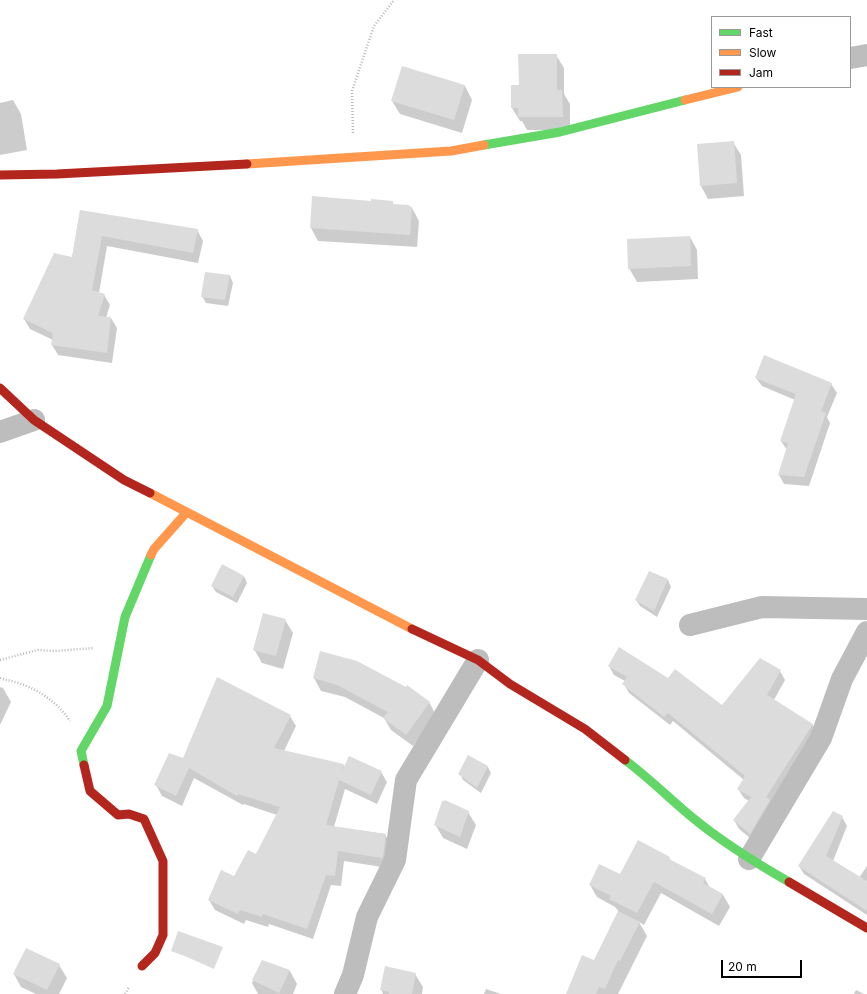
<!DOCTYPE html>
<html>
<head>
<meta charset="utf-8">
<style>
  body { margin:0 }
  #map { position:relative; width:867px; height:994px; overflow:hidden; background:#fff; font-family:Inter,sans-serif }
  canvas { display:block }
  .legend { position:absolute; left:711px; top:16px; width:140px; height:72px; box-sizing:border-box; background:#fff; border:1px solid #999; margin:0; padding:5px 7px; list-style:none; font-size:12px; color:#000 }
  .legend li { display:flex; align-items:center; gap:8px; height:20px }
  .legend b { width:20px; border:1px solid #999 }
  .scale { position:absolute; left:721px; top:960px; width:81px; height:18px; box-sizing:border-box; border:2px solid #000; border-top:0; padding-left:5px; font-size:12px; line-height:14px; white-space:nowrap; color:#000; -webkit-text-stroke:3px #fff; paint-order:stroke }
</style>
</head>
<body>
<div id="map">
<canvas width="867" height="994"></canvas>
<ul class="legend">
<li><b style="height:5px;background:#63d668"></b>Fast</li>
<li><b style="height:5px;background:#ff974d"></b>Slow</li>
<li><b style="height:5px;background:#b3261e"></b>Jam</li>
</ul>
<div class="scale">20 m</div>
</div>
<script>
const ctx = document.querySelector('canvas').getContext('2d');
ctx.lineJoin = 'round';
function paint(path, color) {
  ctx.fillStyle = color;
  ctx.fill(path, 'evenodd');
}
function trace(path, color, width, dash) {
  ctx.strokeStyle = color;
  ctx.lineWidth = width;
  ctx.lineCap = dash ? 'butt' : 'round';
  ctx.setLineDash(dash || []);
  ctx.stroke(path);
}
const shadow = new Path2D(`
  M 556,55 L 564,68 L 564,94 L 570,104 L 570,130 L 527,130 L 522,121 L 520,121 L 512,108 L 512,86 L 520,86 Z
  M 465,86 L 472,100 L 462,133 L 400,114 L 392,101 Z
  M 13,100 L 21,114 L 27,150 L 0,155 L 0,103 Z
  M 733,142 L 741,155 L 744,196 L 708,199 L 701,186 Z
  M 372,202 L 392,202 L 394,205 L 412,208 L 419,221 L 417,247 L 318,241 L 311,228 Z
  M 80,211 L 197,230 L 203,241 L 198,263 L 107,246 L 99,293 L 104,295 L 110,305 L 106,318 L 111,318 L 117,328 L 112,363 L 58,355 L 52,345 L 53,340 L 30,329 L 24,319 L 72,258 Z
  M 690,237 L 697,250 L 698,279 L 637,282 L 629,268 Z
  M 206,273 L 230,276 L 233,283 L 228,306 L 206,303 L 202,296 Z
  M 756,378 L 831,384 L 837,393 L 827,417 L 830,423 L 809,486 L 784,484 L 779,475 L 787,450 L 781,441 L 795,400 L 762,386 Z
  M 650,572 L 668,580 L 671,587 L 657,617 L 640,606 L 636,600 Z
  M 244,576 L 247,583 L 237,603 L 216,592 L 212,586 Z
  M 285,620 L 293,633 L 283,669 L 262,663 L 254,649 Z
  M 321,652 L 429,702 L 436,715 L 413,746 L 391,730 L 384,718 L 345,697 L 321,691 L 314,678 Z
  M 609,666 L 668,680 L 722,707 L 780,671 L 785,680 L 774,700 L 812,724 L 817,733 L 755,842 L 739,829 L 734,820 L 749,801 L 744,798 L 738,789 L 744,780 L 673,721 L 670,725 L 629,693 L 624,684 L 625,681 L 614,675 Z
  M 0,687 L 3,688 L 11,702 L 0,725 Z
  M 290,716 L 296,726 L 284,751 L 343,765 L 345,768 L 381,772 L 387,782 L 377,804 L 345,789 L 334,827 L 385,834 L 391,845 L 388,868 L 344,861 L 341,886 L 331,885 L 313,939 L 269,924 L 268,927 L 246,920 L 244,924 L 215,910 L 209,900 L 235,877 L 257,856 L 277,815 L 244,804 L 243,805 L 194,778 L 182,806 L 162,796 L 156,785 L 184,759 Z
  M 468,757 L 488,767 L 491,773 L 481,793 L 463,780 L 460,773 Z
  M 468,812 L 476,825 L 467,849 L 443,838 L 435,824 Z
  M 842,817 L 847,826 L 833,861 L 859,878 L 867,866 L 867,915 L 804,874 L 799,866 Z
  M 669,858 L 671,861 L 705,879 L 710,888 L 723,895 L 730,907 L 719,926 L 661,893 L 644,925 L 639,922 L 647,936 L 618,994 L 570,994 L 595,961 L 619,912 L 615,907 L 597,897 L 590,885 Z
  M 262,962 L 290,971 L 297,984 L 293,994 L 258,994 L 252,983 Z
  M 59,965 L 67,978 L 59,994 L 36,994 L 21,987 L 14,974 Z
  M 415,974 L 423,987 L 422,994 L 383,994 L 381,989 Z
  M 486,989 L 501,994 L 484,994 Z
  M 856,990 L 864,994 L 854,994 Z`);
const building = new Path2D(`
  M 518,54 L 557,54 L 557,90 L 562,90 L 563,117 L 518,117 L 518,108 L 511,108 L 511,85 L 519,85 Z
  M 402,66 L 465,85 L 454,120 L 391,101 Z
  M 734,141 L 737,183 L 700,186 L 697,144 Z
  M 312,196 L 371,201 L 371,199 L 393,201 L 393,204 L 409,205 L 409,206 L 412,207 L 410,235 L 310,228 Z
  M 80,210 L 198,229 L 193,253 L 102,236 L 92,290 L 105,294 L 98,316 L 111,317 L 107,353 L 51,345 L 53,333 L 23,319 L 54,253 L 72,257 Z
  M 690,236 L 691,266 L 628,269 L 627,239 Z
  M 205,272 L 230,275 L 225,300 L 201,297 Z
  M 764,355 L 832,383 L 821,411 L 826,413 L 804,477 L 778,475 L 788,443 L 780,441 L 796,394 L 755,378 Z
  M 222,564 L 244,576 L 233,597 L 211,586 Z
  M 649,571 L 668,579 L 654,611 L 635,600 Z
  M 263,613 L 286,619 L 276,656 L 253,650 Z
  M 619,647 L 668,678 L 675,669 L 722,705 L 760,658 L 781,670 L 767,695 L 813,724 L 766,797 L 770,800 L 750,834 L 733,820 L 751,797 L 737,789 L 745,776 L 668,713 L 664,717 L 622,684 L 627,677 L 608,666 Z
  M 320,651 L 357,661 L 406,687 L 407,685 L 430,702 L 406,735 L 383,718 L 388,712 L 337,685 L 313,678 Z
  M 217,677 L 291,715 L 274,748 L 344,764 L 341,773 L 349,756 L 382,771 L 371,795 L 339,780 L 326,825 L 386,834 L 383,856 L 382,858 L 338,851 L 335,876 L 326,875 L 307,929 L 263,914 L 262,917 L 240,910 L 238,914 L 208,900 L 221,870 L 234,876 L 248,850 L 256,854 L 280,807 L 238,794 L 237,796 L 189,768 L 176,796 L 154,785 L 169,753 L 183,758 Z
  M 468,755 L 488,766 L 477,788 L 458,774 Z
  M 445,800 L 469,811 L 460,837 L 434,825 L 442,801 L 444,801 Z
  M 833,811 L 843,816 L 826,856 L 867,881 L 867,911 L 798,866 Z
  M 638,840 L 670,857 L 669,859 L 706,878 L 703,883 L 723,894 L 712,914 L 654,882 L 637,913 L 609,899 L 611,896 L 589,885 L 599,864 L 620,874 Z
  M 618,911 L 640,922 L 620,961 L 618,960 L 605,989 L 599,987 L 596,994 L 566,994 L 582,955 L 594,960 Z
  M 178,931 L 223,947 L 214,969 L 187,957 L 171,951 Z
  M 26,948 L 60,964 L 47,990 L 13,974 Z
  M 262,960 L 290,970 L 279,993 L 252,980 Z
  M 385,966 L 416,973 L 412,994 L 389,994 L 389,992 L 380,990 Z`);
const path = new Path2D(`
  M 353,133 L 352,91 L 374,26 L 394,0
  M 0,660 L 37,650 L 54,651 L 94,648
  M 0,678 C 5,680 10,680 15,682 C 37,688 57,702 70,721
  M 125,994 L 129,987`);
const street = new Path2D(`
  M 850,58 L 867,55
  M 0,432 L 34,420
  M 690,625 L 762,607 L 867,609
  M 749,859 L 821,738 L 842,679 L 867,632
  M 345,994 L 353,975 L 367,917 L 395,860 L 406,780 L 478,660`);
const fast = new Path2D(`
  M 484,145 L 560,132 L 685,100
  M 625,760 C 649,778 670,799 693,818 C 722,842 756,863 789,882
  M 84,765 L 81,751 L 107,706 L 125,617 L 151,555`);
const slow = new Path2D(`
  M 685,100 L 738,87
  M 247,164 L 451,151 L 484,145
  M 150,493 L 412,629
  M 151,555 L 154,549 L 186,513`);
const jam = new Path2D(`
  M 0,175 L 57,174 L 247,164
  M 0,388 L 34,420 L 124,480 L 150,493
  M 412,629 L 478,660 L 510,684 L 585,729 L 625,760
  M 84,765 L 90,791 L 118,815 L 129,814 L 144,819 L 163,861 L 163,935 L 155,953 L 142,966
  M 789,882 L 867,928`);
paint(shadow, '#0003');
paint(building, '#dcdcdc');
trace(path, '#b8b8b8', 2.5, [1, 2]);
trace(street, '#bdbdbd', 22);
trace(fast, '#63d668', 9);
trace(slow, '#ff974d', 9);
trace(jam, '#b3261e', 9);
</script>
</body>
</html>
